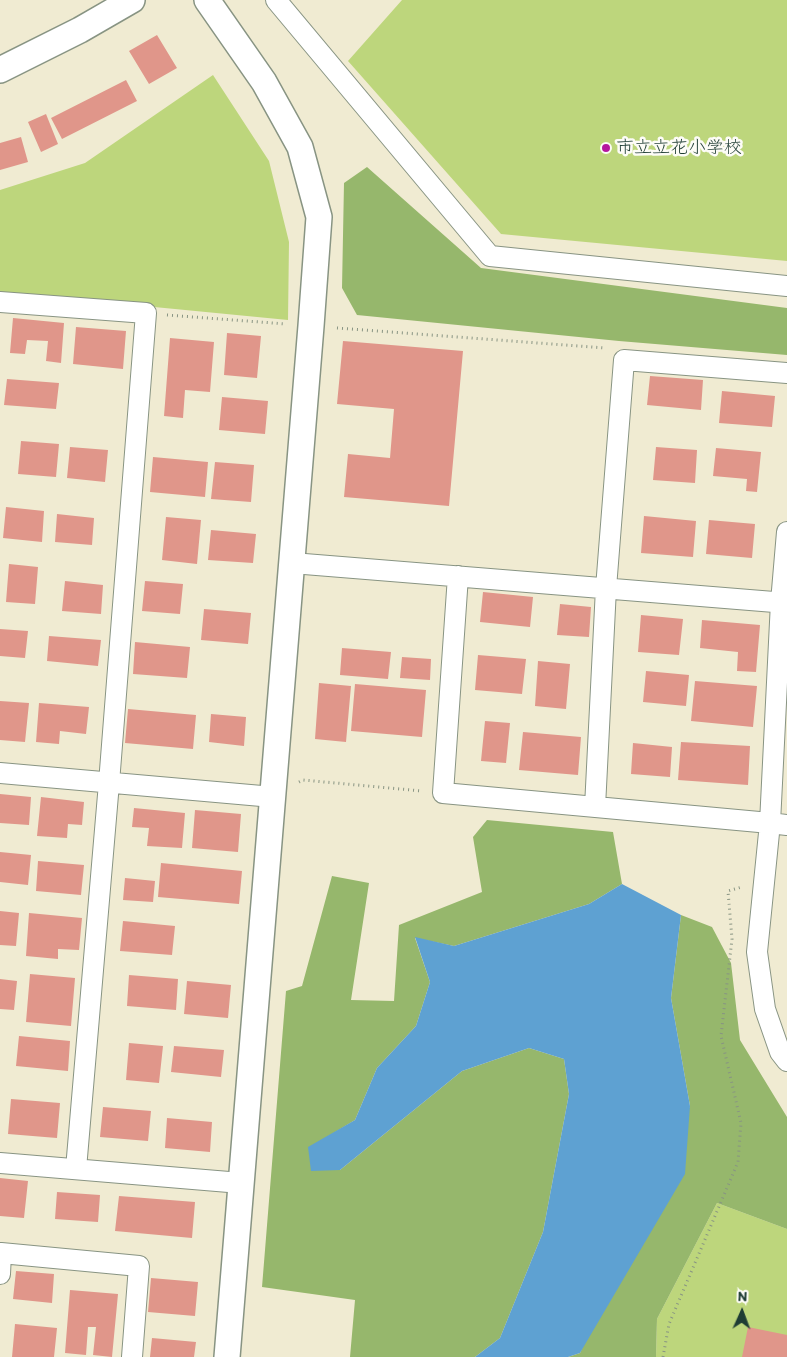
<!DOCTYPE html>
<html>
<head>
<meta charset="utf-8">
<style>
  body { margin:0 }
  #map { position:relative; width:787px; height:1357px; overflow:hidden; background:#f0ebd2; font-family:Itim,sans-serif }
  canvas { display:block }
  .north { position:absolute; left:717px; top:1287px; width:50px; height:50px; -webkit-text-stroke:4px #fdfcf7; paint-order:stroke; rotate:2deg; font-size:14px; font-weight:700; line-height:20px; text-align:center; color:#1f3d34 }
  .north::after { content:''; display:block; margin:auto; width:18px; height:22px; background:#1f3d34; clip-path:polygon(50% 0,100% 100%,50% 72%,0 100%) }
</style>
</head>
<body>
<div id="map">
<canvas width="787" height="1357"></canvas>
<div class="north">N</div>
</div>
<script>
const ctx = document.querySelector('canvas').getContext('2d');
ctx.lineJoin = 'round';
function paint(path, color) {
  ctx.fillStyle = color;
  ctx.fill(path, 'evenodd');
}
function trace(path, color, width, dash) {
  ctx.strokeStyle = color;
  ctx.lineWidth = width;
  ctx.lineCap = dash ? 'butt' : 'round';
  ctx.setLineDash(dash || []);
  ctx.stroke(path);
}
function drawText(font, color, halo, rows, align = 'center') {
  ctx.font = font + ' Itim,"Klee One",sans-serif';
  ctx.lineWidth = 5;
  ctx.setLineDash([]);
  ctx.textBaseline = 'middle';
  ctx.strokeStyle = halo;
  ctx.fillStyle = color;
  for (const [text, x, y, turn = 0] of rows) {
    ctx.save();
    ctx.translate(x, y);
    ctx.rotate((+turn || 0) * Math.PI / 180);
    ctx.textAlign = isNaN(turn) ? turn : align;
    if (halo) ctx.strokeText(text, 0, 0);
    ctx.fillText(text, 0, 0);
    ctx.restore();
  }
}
const green = new Path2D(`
  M 402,0 L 787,0 L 787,261 L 501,234 L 348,61 Z
  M 213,75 L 269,161 L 289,242 L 288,320 L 0,292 L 0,190 L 85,163 Z
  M 717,1203 L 787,1229 L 787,1357 L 656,1357 L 657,1319 Z`);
const forest = new Path2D(`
  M 367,167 L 481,268 L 787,308 L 787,355 L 619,341 L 357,315 L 342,288 L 344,183 Z
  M 487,820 L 613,832 L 622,884 L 589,904 L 454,946 L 415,938 L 430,982 L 416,1026 L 377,1068 L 355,1120 L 309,1148 L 340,1170 L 462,1071 L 529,1048 L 564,1059 L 569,1094 L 543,1232 L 500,1338 L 475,1357 L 350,1357 L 355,1300 L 262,1287 L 286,991 L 302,986 L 332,876 L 369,883 L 351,1000 L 394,1001 L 399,925 L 482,892 L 473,837 Z
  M 681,915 L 712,927 L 731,963 L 740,1040 L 787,1117 L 787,1229 L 717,1203 L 657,1319 L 656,1357 L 568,1357 L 580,1353 L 690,1106 L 671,998 Z`);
const water = new Path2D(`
  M 622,884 L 681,915 L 671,998 L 690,1106 L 685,1174 L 580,1353 L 568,1357 L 475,1357 L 500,1338 L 543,1232 L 569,1094 L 564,1059 L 529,1048 L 462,1071 L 340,1170 L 311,1171 L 308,1147 L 355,1120 L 377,1068 L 416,1026 L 430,982 L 415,937 L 454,946 L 589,904 Z`);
const building = new Path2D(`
  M 157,35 L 177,68 L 149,84 L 129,51 Z
  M 126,80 L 137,101 L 62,139 L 51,118 Z
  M 46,114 L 58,144 L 41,152 L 28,122 Z
  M 21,137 L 28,162 L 0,170 L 0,143 Z
  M 13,318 L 64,323 L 61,363 L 46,361 L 48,341 L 27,340 L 25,354 L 10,353 Z
  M 76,327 L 126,331 L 123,369 L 73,364 Z
  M 227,333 L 261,336 L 257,378 L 224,375 Z
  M 170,338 L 214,342 L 210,392 L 185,390 L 183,418 L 164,416 Z
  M 343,341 L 463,351 L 449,506 L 344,497 L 348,454 L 390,458 L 394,409 L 337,404 Z
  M 650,376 L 703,380 L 701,410 L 647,405 Z
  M 7,379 L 59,383 L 56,409 L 4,405 Z
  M 722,391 L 775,396 L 772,427 L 719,423 Z
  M 222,397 L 268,401 L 265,434 L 219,430 Z
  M 21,441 L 59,444 L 56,477 L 18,474 Z
  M 70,447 L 108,450 L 105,482 L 67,478 Z
  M 656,447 L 697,450 L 695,483 L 653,480 Z
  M 716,448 L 761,452 L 757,492 L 746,491 L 747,479 L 713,476 Z
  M 153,457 L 208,462 L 205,497 L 150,492 Z
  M 215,462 L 254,465 L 251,502 L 211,499 Z
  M 6,507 L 44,511 L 42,542 L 3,538 Z
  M 57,514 L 94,518 L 92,545 L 55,542 Z
  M 644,516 L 696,521 L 693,557 L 641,553 Z
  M 166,517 L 201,520 L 197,564 L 162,560 Z
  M 709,520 L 755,524 L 752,558 L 706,554 Z
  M 211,530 L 256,534 L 253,563 L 208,560 Z
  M 9,564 L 38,567 L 35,604 L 6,602 Z
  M 65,581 L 103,585 L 101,614 L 62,611 Z
  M 145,581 L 183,584 L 180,614 L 142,611 Z
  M 483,592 L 533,597 L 530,627 L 480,622 Z
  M 560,604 L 591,607 L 589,637 L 557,635 Z
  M 204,609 L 251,613 L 248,644 L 201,640 Z
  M 641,615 L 683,619 L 679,655 L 638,652 Z
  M 702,620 L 760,625 L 756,672 L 737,671 L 738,652 L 700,648 Z
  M 0,629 L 28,631 L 25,658 L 0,656 Z
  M 49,636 L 101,640 L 98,666 L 47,661 Z
  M 135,642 L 190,647 L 187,678 L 133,674 Z
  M 342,648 L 391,652 L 388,679 L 340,675 Z
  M 478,655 L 526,659 L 522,694 L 475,690 Z
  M 402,657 L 431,659 L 430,680 L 400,678 Z
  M 538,661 L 570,664 L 566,709 L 535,706 Z
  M 646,671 L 689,675 L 686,706 L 643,702 Z
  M 695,681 L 757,686 L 753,727 L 691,721 Z
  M 319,683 L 351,686 L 346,742 L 315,739 Z
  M 355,684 L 426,690 L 422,737 L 351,731 Z
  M 0,701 L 29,703 L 25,742 L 0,740 Z
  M 39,703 L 89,707 L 86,734 L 60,731 L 59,744 L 36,742 Z
  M 128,709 L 196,715 L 193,749 L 125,743 Z
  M 211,714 L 246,717 L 244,746 L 209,742 Z
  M 485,721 L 510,723 L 506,763 L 481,761 Z
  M 523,732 L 581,737 L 578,775 L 519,770 Z
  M 681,742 L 750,746 L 748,785 L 678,780 Z
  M 633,743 L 672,747 L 670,777 L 631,774 Z
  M 0,794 L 31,797 L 29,825 L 0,823 Z
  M 41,797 L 84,802 L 82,825 L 68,824 L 67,838 L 37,836 Z
  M 134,808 L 185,813 L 182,848 L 147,846 L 149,828 L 132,827 Z
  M 195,810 L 241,814 L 238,852 L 192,848 Z
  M 0,852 L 31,855 L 28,885 L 0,882 Z
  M 38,861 L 84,865 L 81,895 L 36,891 Z
  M 161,863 L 242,871 L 239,904 L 158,897 Z
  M 125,878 L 155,881 L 153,902 L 123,900 Z
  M 0,911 L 19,913 L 16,946 L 0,945 Z
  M 29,913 L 82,918 L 79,950 L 58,949 L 58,959 L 26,956 Z
  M 123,921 L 175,926 L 172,955 L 120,951 Z
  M 30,974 L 75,978 L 71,1026 L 26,1022 Z
  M 129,975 L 178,979 L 176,1010 L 127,1006 Z
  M 0,979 L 17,981 L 14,1010 L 0,1009 Z
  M 187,981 L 231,985 L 228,1018 L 184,1014 Z
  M 19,1036 L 70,1041 L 68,1071 L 16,1066 Z
  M 129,1043 L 163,1046 L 159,1083 L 126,1080 Z
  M 174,1046 L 224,1050 L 221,1077 L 171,1072 Z
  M 11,1099 L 60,1103 L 57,1138 L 8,1134 Z
  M 103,1107 L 151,1111 L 148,1141 L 100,1137 Z
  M 167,1118 L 212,1122 L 210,1152 L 165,1148 Z
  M 0,1178 L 28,1181 L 24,1218 L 0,1216 Z
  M 57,1192 L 100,1195 L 98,1222 L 55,1219 Z
  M 119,1196 L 195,1202 L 192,1238 L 115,1231 Z
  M 16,1271 L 54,1274 L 52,1303 L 13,1299 Z
  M 151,1278 L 198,1282 L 195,1316 L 148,1312 Z
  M 70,1290 L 118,1294 L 112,1357 L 93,1355 L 96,1327 L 88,1327 L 86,1355 L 65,1353 Z
  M 15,1324 L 57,1328 L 54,1357 L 12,1357 Z
  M 748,1327 L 787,1335 L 787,1357 L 742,1357 Z
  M 152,1338 L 196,1342 L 194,1357 L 150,1357 Z`);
const path = new Path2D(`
  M 167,315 L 286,324
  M 337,328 L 605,348
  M 299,782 L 303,780 L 422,791
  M 663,1357 L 669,1324 L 738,1162 L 741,1123 L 721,1036 L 732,939 L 728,891 L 742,887`);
const minor = new Path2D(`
  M 276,0 L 490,256 L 787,286
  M 0,302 L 146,313 L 109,783 L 76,1169
  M 787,532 L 781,602 L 770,823 L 787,825
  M 292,563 L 787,603
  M 458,576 L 443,793 L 770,823 L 757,952 L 765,1009 L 780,1052 L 787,1061
  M 0,773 L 273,797
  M 595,807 L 606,588 L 624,360 L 787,373
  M 0,1163 L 241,1183
  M 0,1274 L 1,1253 L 139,1266 L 132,1357`);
const tertiary = new Path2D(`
  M 207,0 L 264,82 L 300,147 L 319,217 L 311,326 L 227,1357
  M 0,70 L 80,30 L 132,0`);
const markers = [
  [606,148,5,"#b5179e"]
];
const poiNames = [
  ["市立立花小学校",616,148]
];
paint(green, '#bdd67c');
paint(forest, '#96b76c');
paint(water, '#5ea1d2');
paint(building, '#e0968a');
trace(minor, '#889483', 22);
trace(tertiary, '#889483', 28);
trace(path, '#889483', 3, [1, 4]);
trace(minor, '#fff', 20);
trace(tertiary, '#fff', 25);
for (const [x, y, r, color] of markers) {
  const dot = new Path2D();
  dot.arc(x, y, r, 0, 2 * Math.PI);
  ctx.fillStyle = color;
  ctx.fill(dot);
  trace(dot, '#fdfcf7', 2);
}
drawText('18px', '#1f3d34', '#fdfcf7', poiNames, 'left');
</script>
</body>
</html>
